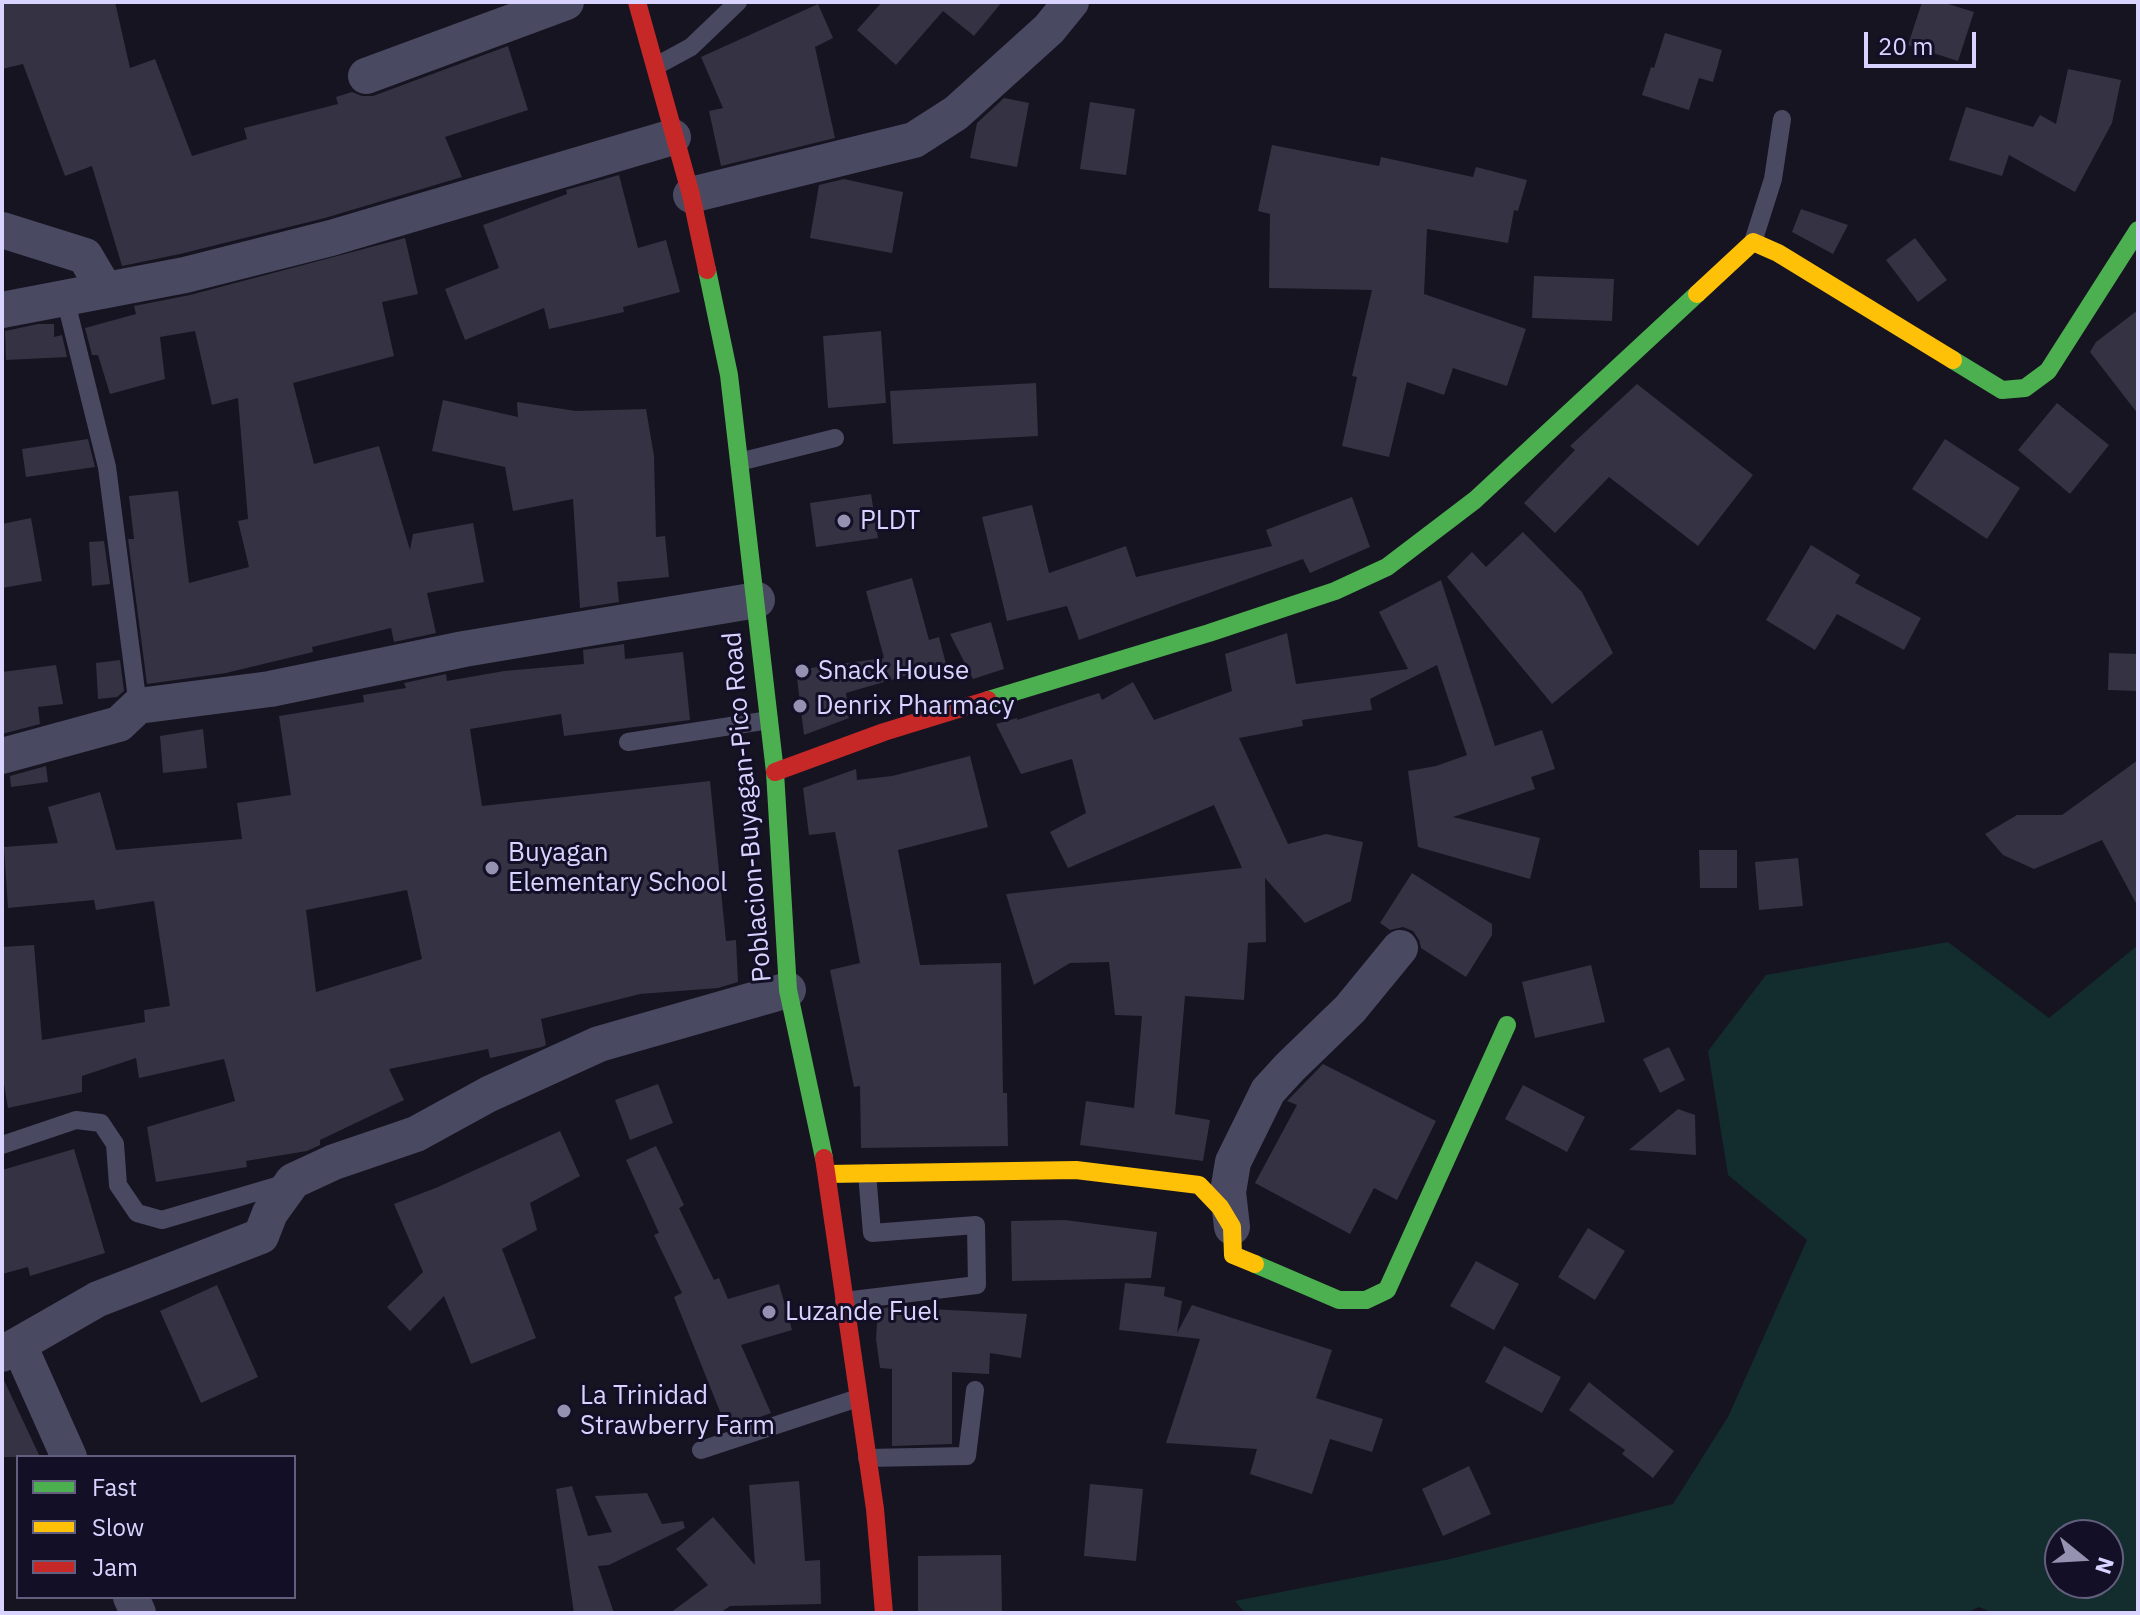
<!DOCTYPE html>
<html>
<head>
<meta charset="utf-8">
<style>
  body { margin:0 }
  #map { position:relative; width:2140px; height:1615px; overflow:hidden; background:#161421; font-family:"IBM Plex Sans",sans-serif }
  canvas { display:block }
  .frame { position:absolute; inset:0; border:4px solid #d9d4ff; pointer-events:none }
  .legend { position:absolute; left:16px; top:1455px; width:280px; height:144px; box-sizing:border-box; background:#130f26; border:2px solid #625e7d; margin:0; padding:10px 14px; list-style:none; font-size:24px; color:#d9d4ff }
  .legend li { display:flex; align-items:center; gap:16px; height:40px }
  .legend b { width:40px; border:2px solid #625e7d }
  .north { position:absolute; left:2044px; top:1519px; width:80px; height:80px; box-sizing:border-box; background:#130f26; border:2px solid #625e7d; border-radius:50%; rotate:108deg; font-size:22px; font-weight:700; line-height:32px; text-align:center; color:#d9d4ff }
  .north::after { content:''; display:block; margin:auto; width:28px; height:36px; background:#9591b1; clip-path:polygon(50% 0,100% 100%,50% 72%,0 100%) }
  .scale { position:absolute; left:1864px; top:32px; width:112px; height:36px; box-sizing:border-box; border:4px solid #d9d4ff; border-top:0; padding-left:10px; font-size:24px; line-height:28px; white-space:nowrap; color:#d9d4ff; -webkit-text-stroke:6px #130f26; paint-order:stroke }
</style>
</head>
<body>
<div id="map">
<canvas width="2140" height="1615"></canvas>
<div class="frame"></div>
<ul class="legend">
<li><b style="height:10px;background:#4caf50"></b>Fast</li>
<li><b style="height:10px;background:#ffc107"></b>Slow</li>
<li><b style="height:10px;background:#c62828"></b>Jam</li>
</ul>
<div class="north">N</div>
<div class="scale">20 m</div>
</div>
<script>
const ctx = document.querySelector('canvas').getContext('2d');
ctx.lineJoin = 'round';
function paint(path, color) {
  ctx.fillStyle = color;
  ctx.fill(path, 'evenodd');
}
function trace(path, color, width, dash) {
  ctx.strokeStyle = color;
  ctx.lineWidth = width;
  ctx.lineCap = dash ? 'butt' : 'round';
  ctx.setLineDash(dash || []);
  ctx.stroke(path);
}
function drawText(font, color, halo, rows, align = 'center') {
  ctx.font = font + ' "IBM Plex Sans",sans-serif';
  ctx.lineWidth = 6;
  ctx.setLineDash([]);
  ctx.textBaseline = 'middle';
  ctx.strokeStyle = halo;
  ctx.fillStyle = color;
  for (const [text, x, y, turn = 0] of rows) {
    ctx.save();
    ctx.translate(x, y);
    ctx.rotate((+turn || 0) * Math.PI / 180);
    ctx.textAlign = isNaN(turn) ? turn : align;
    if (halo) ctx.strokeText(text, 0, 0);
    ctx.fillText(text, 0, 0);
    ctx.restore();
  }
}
const green = new Path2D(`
  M 1948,942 L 2049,1018 L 2138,945 L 2138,1613 L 1993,1613 L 1979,1607 L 1966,1613 L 1245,1613 L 1235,1601 L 1450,1559 L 1673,1504 L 1728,1417 L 1807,1240 L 1728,1175 L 1708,1051 L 1766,975 ZM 2060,1535 L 2108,1535 L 2108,1583 L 2060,1583 Z`);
const building = new Path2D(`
  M 2,2 L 115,2 L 130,68 L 155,59 L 192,156 L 247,139 L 244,128 L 338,104 L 336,97 L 352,92 L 362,96 L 373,96 L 508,46 L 528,110 L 445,137 L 462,177 L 325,218 L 180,254 L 122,266 L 92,166 L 65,176 L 23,64 L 2,69 Z
  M 882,2 L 1002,2 L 974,36 L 943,11 L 896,65 L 857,30 Z
  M 1922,2 L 1942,2 L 1974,12 L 1958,61 L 1908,45 Z
  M 818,4 L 833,38 L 815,47 L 835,138 L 721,166 L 709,111 L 723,108 L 701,57 Z
  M 1665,33 L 1722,50 L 1713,82 L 1699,78 L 1689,110 L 1642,95 L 1651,67 L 1654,68 Z
  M 2068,69 L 2121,80 L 2112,123 L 2075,192 L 2009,155 L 2002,176 L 1949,160 L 1966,107 L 2033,127 L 2040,115 L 2056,124 Z
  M 1004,98 L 1029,103 L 1017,167 L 970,158 L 977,123 Z
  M 1090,102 L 1135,109 L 1126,175 L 1080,169 Z
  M 1272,145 L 1379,166 L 1381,157 L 1473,177 L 1476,167 L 1527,180 L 1518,211 L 1514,210 L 1508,243 L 1427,229 L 1424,294 L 1526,329 L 1507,386 L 1453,368 L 1444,395 L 1407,382 L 1389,457 L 1342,446 L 1357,377 L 1352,376 L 1372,290 L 1269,288 L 1270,214 L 1258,211 Z
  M 619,175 L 638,248 L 666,240 L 680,292 L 623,307 L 624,312 L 549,329 L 544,308 L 465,340 L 445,289 L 499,268 L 483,225 L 567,194 L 566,190 Z
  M 844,179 L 903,192 L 892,253 L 810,238 L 819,185 Z
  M 1801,209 L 1848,225 L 1833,254 L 1792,232 Z
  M 405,238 L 418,294 L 382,302 L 394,356 L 293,383 L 314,464 L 379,446 L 410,550 L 413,534 L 473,523 L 484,582 L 427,593 L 436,633 L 394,642 L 391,628 L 312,647 L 313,652 L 226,673 L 147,684 L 128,539 L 134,539 L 129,496 L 178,491 L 189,583 L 249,567 L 238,521 L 248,519 L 238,398 L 212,405 L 195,331 L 160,337 L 165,379 L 110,394 L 98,355 L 92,355 L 85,328 L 136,314 L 134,306 L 190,295 Z
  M 1915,238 L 1947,280 L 1918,302 L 1886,260 Z
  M 1534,276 L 1614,279 L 1612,321 L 1532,318 Z
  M 2138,310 L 2138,414 L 2090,352 L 2096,342 Z
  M 38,324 L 54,324 L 54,337 L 62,335 L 67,357 L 6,360 L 5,331 Z
  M 881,331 L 886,403 L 828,408 L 823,336 Z
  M 1036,383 L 1038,436 L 893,444 L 890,391 Z
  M 1637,384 L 1753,475 L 1698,546 L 1609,477 L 1555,533 L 1524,503 L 1575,450 L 1570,446 Z
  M 443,400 L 518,417 L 517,402 L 576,411 L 646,409 L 654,456 L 656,537 L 665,536 L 669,577 L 617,582 L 619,602 L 580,608 L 573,499 L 513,511 L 505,467 L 432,451 Z
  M 2057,403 L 2109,445 L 2070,494 L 2018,450 Z
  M 88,439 L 95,467 L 26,477 L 22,449 Z
  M 1945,439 L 2020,488 L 1987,539 L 1912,489 Z
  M 871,494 L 878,538 L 816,547 L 810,503 Z
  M 1352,497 L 1370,547 L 1310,573 L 1303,559 L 1079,640 L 1067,606 L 1007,621 L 982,517 L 1032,505 L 1049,573 L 1126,546 L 1136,577 L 1272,546 L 1266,530 Z
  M 31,518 L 42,581 L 2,588 L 2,524 Z
  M 1523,532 L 1582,592 L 1613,653 L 1552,704 L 1447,577 L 1472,552 L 1486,567 Z
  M 104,541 L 110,584 L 92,586 L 89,542 Z
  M 1811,545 L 1860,575 L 1855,583 L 1921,618 L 1904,650 L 1837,614 L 1815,650 L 1766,620 Z
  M 912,578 L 929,640 L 939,637 L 946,664 L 846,693 L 849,718 L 804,735 L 796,670 L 884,658 L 866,591 Z
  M 1441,580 L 1495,746 L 1542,730 L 1555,769 L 1531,777 L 1535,789 L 1453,817 L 1540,838 L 1530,879 L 1418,847 L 1408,771 L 1436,766 L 1467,755 L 1437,665 L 1370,699 L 1372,710 L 1302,720 L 1303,726 L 1239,738 L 1288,844 L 1326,834 L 1363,842 L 1351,901 L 1305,923 L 1265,878 L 1266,942 L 1248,943 L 1244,1000 L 1185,996 L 1175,1114 L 1210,1120 L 1203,1161 L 1080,1145 L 1086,1101 L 1134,1108 L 1142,1016 L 1115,1015 L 1109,962 L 1070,963 L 1034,985 L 1006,894 L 1242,868 L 1214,805 L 1068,868 L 1050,832 L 1086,813 L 1072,759 L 1021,774 L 996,724 L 1017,718 L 1017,720 L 1099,693 L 1102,700 L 1133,682 L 1154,720 L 1232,691 L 1225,654 L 1287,633 L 1296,684 L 1408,669 L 1379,612 Z
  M 991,622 L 1004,669 L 973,679 L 950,634 Z
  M 624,644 L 625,659 L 683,652 L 690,720 L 564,736 L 561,714 L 470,729 L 482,806 L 710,781 L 726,941 L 736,940 L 738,982 L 718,988 L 640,994 L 541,1019 L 546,1045 L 542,1047 L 490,1058 L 488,1049 L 389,1069 L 404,1100 L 320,1140 L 320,1145 L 307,1151 L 246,1161 L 247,1167 L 156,1182 L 147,1127 L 235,1101 L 224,1059 L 139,1078 L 136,1058 L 82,1076 L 82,1092 L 8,1108 L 2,1072 L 2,947 L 34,945 L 42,1040 L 145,1022 L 144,1010 L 170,1006 L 154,901 L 96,910 L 94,900 L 8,908 L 4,847 L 58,843 L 48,807 L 100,792 L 116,850 L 242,839 L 237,803 L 291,795 L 279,716 L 364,702 L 363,695 L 406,688 L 404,683 L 446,674 L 447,681 L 504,671 L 584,664 L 583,650 ZM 407,890 L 422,959 L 316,992 L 306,910 Z
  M 2109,653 L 2138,654 L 2138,691 L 2108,690 Z
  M 120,660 L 124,691 L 117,697 L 98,699 L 96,663 Z
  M 56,665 L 63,704 L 38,707 L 40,724 L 2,734 L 2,672 Z
  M 203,729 L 207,768 L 163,773 L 160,736 Z
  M 970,756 L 988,827 L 898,850 L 920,965 L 1001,963 L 1003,1093 L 1007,1093 L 1008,1146 L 861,1148 L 860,1086 L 854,1087 L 830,970 L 860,963 L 835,832 L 809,835 L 803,788 L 856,769 L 857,780 L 892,776 Z
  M 2138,760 L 2138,907 L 2102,840 L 2034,869 L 2003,855 L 1985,834 L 2017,815 L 2062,815 Z
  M 46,766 L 48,782 L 11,787 L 10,776 Z
  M 1699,850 L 1737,850 L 1737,888 L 1700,888 Z
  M 1798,858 L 1803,906 L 1759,910 L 1755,862 Z
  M 1412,873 L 1492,924 L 1492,935 L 1466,977 L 1421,948 L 1419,940 L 1413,931 L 1403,927 L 1390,930 L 1380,923 Z
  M 1591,965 L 1605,1022 L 1535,1038 L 1522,982 Z
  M 1669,1047 L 1685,1080 L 1660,1093 L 1643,1059 Z
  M 1323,1064 L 1436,1121 L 1397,1200 L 1374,1188 L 1350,1234 L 1255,1183 L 1297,1105 L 1287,1101 Z
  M 658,1084 L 673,1123 L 630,1140 L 615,1100 Z
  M 1523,1085 L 1585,1117 L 1567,1152 L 1505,1119 Z
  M 1678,1109 L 1695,1115 L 1696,1155 L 1629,1150 Z
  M 560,1131 L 580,1176 L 530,1203 L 537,1230 L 502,1249 L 536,1338 L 471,1364 L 444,1296 L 410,1331 L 387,1307 L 423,1272 L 394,1204 L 438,1187 Z
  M 656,1146 L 684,1205 L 679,1208 L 714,1280 L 719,1278 L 728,1299 L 779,1284 L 792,1330 L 741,1345 L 771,1413 L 727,1429 L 674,1297 L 682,1293 L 654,1235 L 659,1233 L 626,1160 Z
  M 74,1149 L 105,1253 L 30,1276 L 28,1267 L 2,1274 L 2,1170 Z
  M 1065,1220 L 1157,1232 L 1151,1278 L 1012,1281 L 1011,1221 Z
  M 1588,1228 L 1625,1251 L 1595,1300 L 1558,1277 Z
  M 1476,1261 L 1519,1284 L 1494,1330 L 1450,1306 Z
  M 1125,1283 L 1165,1287 L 1164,1296 L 1182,1301 L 1177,1333 L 1192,1305 L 1332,1350 L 1316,1398 L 1383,1419 L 1372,1452 L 1330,1439 L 1312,1494 L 1250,1474 L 1257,1449 L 1166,1443 L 1200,1339 L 1119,1330 Z
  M 217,1285 L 258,1377 L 201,1403 L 160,1311 Z
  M 891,1307 L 1027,1314 L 1021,1358 L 990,1353 L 989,1374 L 952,1372 L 952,1444 L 892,1446 L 892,1369 L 880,1368 L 876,1339 L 878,1309 Z
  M 1504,1346 L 1561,1377 L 1542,1413 L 1485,1382 Z
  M 2,1376 L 40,1457 L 2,1457 Z
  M 1589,1382 L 1674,1451 L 1653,1478 L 1622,1454 L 1625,1450 L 1569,1410 Z
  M 1469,1466 L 1491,1514 L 1443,1536 L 1422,1489 Z
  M 799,1481 L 805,1561 L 820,1560 L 821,1604 L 730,1606 L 720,1613 L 670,1613 L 708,1585 L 676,1549 L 713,1517 L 755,1565 L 749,1485 Z
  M 1090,1484 L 1143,1489 L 1136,1561 L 1084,1556 Z
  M 572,1486 L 588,1536 L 612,1532 L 595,1496 L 647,1493 L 662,1524 L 683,1521 L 685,1528 L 609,1565 L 598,1566 L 614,1613 L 574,1613 L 556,1489 Z
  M 1001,1555 L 1002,1613 L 918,1613 L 918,1556 Z`);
const lane = new Path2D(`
  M 656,66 L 691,47 L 738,2
  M 1753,242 L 1773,179 L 1782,119
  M 65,298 L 107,467 L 138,706
  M 739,462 L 835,438
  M 628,742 L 769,720
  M 2,1145 L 76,1120 L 101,1123 L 115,1144 L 118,1185 L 137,1213 L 162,1220 L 287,1183
  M 844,1301 L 977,1285 L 976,1225 L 872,1233 L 867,1173
  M 701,1450 L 858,1398
  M 867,1458 L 967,1456 L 975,1390`);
const street = new Path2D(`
  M 366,76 L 566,2
  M 691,195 L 914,140 L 956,113 L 1049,29 L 1071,2
  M 2,230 L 85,256 L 105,290
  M 2,310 L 185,275 L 331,238 L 673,137
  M 2,756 L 119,724 L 138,706 L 270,689 L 464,649 L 757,600
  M 1232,1227 L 1228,1192 L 1233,1162 L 1268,1091 L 1290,1067 L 1350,1009 L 1400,948
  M 19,1345 L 69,1457
  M 2,1354 L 98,1299 L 261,1236 L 270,1213 L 293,1181 L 334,1162 L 416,1134 L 489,1094 L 599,1044 L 788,990
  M 131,1597 L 138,1613`);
const fast = new Path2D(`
  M 707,270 L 729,375 L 775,772 L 788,990 L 824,1158
  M 1953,360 L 2002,390 L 2025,388 L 2048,371 L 2138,230
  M 988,700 L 1209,633 L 1335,591 L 1387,567 L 1475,500 L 1697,294
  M 1255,1264 L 1339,1300 L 1366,1300 L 1387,1290 L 1507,1025`);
const slow = new Path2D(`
  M 1697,294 L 1753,242 L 1778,253 L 1953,360
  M 827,1174 L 1076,1170 L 1199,1185 L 1220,1207 L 1232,1227 L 1233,1255 L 1255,1264`);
const jam = new Path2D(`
  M 637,2 L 691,195 L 707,270
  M 775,772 L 884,732 L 988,700
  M 824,1158 L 875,1509 L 884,1613`);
const markers = [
  [844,521,8,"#9591b1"],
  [802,671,8,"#9591b1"],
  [800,706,8,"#9591b1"],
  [492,868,8,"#9591b1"],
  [769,1312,8,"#9591b1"],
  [564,1411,8,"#9591b1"]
];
const poiNames = [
  ["PLDT",860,521],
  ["Snack House",818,671],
  ["Denrix Pharmacy",816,706],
  ["Buyagan",508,853],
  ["Elementary School",508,883],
  ["Luzande Fuel",785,1312],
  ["La Trinidad",580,1396],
  ["Strawberry Farm",580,1426]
];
const streetNames = [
  ["Poblacion-Buyagan-Pico Road",748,807,-95]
];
paint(green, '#132c2d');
paint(building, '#343243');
trace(lane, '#4a4962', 18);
trace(street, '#4a4962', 36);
trace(fast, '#4caf50', 18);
trace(slow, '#ffc107', 18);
trace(jam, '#c62828', 18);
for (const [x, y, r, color] of markers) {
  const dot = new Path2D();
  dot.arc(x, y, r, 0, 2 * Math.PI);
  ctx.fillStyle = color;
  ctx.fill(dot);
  trace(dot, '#130f26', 3);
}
drawText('26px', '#d9d4ff', '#130f26', poiNames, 'left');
drawText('26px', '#d9d4ff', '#130f26', streetNames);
</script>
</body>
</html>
